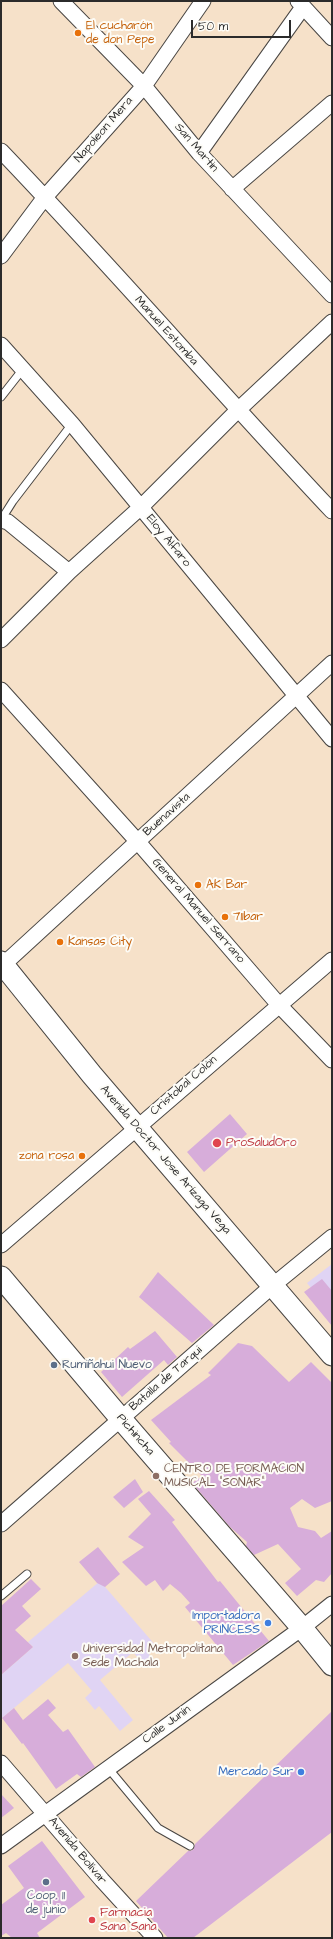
<!DOCTYPE html>
<html>
<head>
<meta charset="utf-8">
<style>
  body { margin:0 }
  #map { position:relative; width:333px; height:1939px; overflow:hidden; background:#f6e1c9; font-family:"Architects Daughter",sans-serif }
  canvas { display:block }
  .frame { position:absolute; inset:0; border:2px solid #2b2b2b; pointer-events:none }
  .scale { position:absolute; left:191px; top:20px; width:100px; height:18px; box-sizing:border-box; border:2px solid #2b2b2b; border-top:0; padding-left:5px; font-size:12px; line-height:14px; white-space:nowrap; color:#2b2b2b; -webkit-text-stroke:3px #fdfcf7; paint-order:stroke }
</style>
</head>
<body>
<div id="map">
<canvas width="333" height="1939"></canvas>
<div class="frame"></div>
<div class="scale">50 m</div>
</div>
<script>
const ctx = document.querySelector('canvas').getContext('2d');
ctx.lineJoin = 'round';
function paint(path, color) {
  ctx.fillStyle = color;
  ctx.fill(path, 'evenodd');
}
function trace(path, color, width, dash) {
  ctx.strokeStyle = color;
  ctx.lineWidth = width;
  ctx.lineCap = dash ? 'butt' : 'round';
  ctx.setLineDash(dash || []);
  ctx.stroke(path);
}
function drawText(font, color, halo, rows, align = 'center') {
  ctx.font = font + ' "Architects Daughter",sans-serif';
  ctx.lineWidth = 4;
  ctx.setLineDash([]);
  ctx.textBaseline = 'middle';
  ctx.strokeStyle = halo;
  ctx.fillStyle = color;
  for (const [text, x, y, turn = 0] of rows) {
    ctx.save();
    ctx.translate(x, y);
    ctx.rotate((+turn || 0) * Math.PI / 180);
    ctx.textAlign = isNaN(turn) ? turn : align;
    if (halo) ctx.strokeText(text, 0, 0);
    ctx.fillText(text, 0, 0);
    ctx.restore();
  }
}
const built = new Path2D(`
  M 332,1264 L 332,1314 L 307,1283 Z
  M 100,1581 L 156,1646 L 148,1653 L 154,1660 L 146,1667 L 133,1652 L 100,1680 L 133,1720 L 120,1731 L 99,1706 L 95,1710 L 85,1698 L 92,1691 L 68,1663 L 2,1718 L 1,1675 L 33,1647 L 28,1642 Z`);
const building = new Path2D(`
  M 230,1114 L 247,1134 L 204,1172 L 187,1152 Z
  M 158,1272 L 214,1325 L 192,1343 L 139,1297 Z
  M 322,1279 L 332,1291 L 332,1326 L 304,1292 Z
  M 155,1331 L 177,1357 L 168,1365 L 164,1360 L 122,1397 L 101,1372 L 128,1347 L 130,1349 Z
  M 238,1343 L 252,1346 L 289,1382 L 311,1362 L 332,1383 L 332,1501 L 315,1508 L 302,1499 L 290,1508 L 298,1527 L 315,1531 L 321,1538 L 332,1531 L 332,1573 L 324,1582 L 316,1580 L 297,1596 L 285,1583 L 301,1569 L 278,1544 L 254,1555 L 246,1546 L 247,1542 L 230,1527 L 192,1483 L 202,1476 L 169,1443 L 171,1442 L 151,1420 L 211,1375 L 208,1373 Z
  M 135,1479 L 143,1492 L 124,1508 L 113,1497 Z
  M 149,1491 L 175,1520 L 172,1522 L 218,1582 L 220,1581 L 269,1641 L 233,1665 L 185,1607 L 190,1603 L 181,1593 L 170,1584 L 163,1591 L 155,1580 L 146,1586 L 122,1562 L 144,1547 L 128,1537 L 151,1514 L 138,1499 Z
  M 98,1547 L 120,1574 L 105,1587 L 97,1583 L 79,1562 Z
  M 31,1579 L 41,1589 L 22,1606 L 31,1616 L 15,1630 L 33,1647 L 1,1675 L 1,1606 Z
  M 48,1699 L 56,1708 L 48,1715 L 63,1732 L 68,1729 L 95,1767 L 81,1777 L 77,1774 L 56,1789 L 23,1743 L 22,1744 L 2,1718 L 14,1708 L 23,1720 Z
  M 332,1711 L 332,1832 L 193,1938 L 168,1938 L 136,1901 L 188,1851 L 193,1850 L 195,1844 Z
  M 1,1794 L 14,1808 L 1,1818 Z
  M 42,1841 L 85,1897 L 37,1933 L 40,1938 L 12,1938 L 6,1933 L 1,1936 L 1,1905 L 24,1888 L 8,1866 Z`);
const lane = new Path2D(`
  M 1,397 L 23,369
  M 1,520 L 13,501 L 72,424
  M 1,1596 L 27,1574
  M 108,1768 L 158,1828 L 190,1846`);
const street = new Path2D(`
  M 61,1 L 144,86 L 199,153 L 332,295
  M 298,1 L 332,38
  M 1,151 C 114,269 220,392 332,511
  M 199,153 L 303,7
  M 232,189 L 332,103
  M 1,256 L 45,197 L 144,86 L 203,1
  M 1,345 L 72,424 L 332,739
  M 1,520 L 8,522 L 69,572
  M 1,640 L 69,572 L 141,507 L 238,410 L 332,322
  M 1,690 L 138,842 L 279,1005 L 332,1060
  M 3,965 L 332,663
  M 1,1245 L 332,960
  M 1,1524 L 271,1287 L 332,1237
  M 1,1763 L 102,1880 L 155,1938
  M 1,1846 L 302,1628 L 332,1604`);
const secondary = new Path2D(`
  M 1,962 L 92,1075 L 332,1355
  M 1,1277 L 121,1419 L 302,1628 L 332,1665`);
const markers = [
  [78,33,4,"#e8710a"],
  [198,885,4,"#e8710a"],
  [225,917,4,"#e8710a"],
  [60,942,4,"#e8710a"],
  [217,1143,5,"#e0444e"],
  [82,1156,4,"#e8710a"],
  [54,1365,4,"#5c6f8a"],
  [156,1476,4,"#8d6e63"],
  [268,1623,4,"#3f7fe0"],
  [75,1656,4,"#8d6e63"],
  [301,1772,4,"#3f7fe0"],
  [46,1882,4,"#5c6f8a"],
  [92,1920,4,"#e0444e"]
];
const foodNames = [
  ["El cucharón",86,26],
  ["de don Pepe",86,40],
  ["AK Bar",206,885],
  ["711bar",233,917],
  ["Kansas City",68,942],
  ["zona rosa",74,1156,"right"]
];
const streetNames = [
  ["Napoleon Mera",104,130,-49],
  ["San Martin",196,148,49],
  ["Manuel Estomba",166,331,48],
  ["Eloy Alfaro",168,541,51],
  ["Buenavista",167,815,-42],
  ["General Manuel Serrano",198,911,49],
  ["Cristobal Colón",184,1086,-41],
  ["Avenida Doctor Jose Arízaga Vega",165,1160,49],
  ["Batalla de Tarqui",166,1379,-41],
  ["Pichincha",135,1435,49],
  ["Calle Junín",167,1725,-36],
  ["Avenida Bolívar",77,1851,50]
];
const healthNames = [
  ["ProSaludOro",226,1143],
  ["Farmacia",100,1913],
  ["Sana Sana",100,1927]
];
const serviceNames = [
  ["Rumiñahui Nuevo",62,1365],
  ["Coop. 11",46,1896,"center"],
  ["de junio",46,1910,"center"]
];
const educationNames = [
  ["CENTRO DE FORMACION",164,1469],
  ["MUSICAL \"SONAR\"",164,1483],
  ["Universidad Metropolitana",83,1649],
  ["Sede Machala",83,1663]
];
const shopNames = [
  ["Importadora",260,1616],
  ["PRINCESS",260,1630],
  ["Mercado Sur",293,1772]
];
paint(built, '#e0d4f4');
paint(building, '#d7adda');
trace(lane, '#494643', 9);
trace(street, '#494643', 17);
trace(secondary, '#494643', 23);
trace(lane, '#fff', 7);
trace(street, '#fff', 15);
trace(secondary, '#fff', 21);
for (const [x, y, r, color] of markers) {
  const dot = new Path2D();
  dot.arc(x, y, r, 0, 2 * Math.PI);
  ctx.fillStyle = color;
  ctx.fill(dot);
  trace(dot, '#fdfcf7', 1.5);
}
drawText('12px', '#c56008', '#fdfcf7', foodNames, 'left');
drawText('12px', '#2b2b2b', '#fdfcf7', streetNames);
drawText('12px', '#be3a42', '#fdfcf7', healthNames, 'left');
drawText('12px', '#4e5e75', '#fdfcf7', serviceNames, 'left');
drawText('12px', '#785e54', '#fdfcf7', educationNames, 'left');
drawText('12px', '#366cbe', '#fdfcf7', shopNames, 'right');
</script>
</body>
</html>
